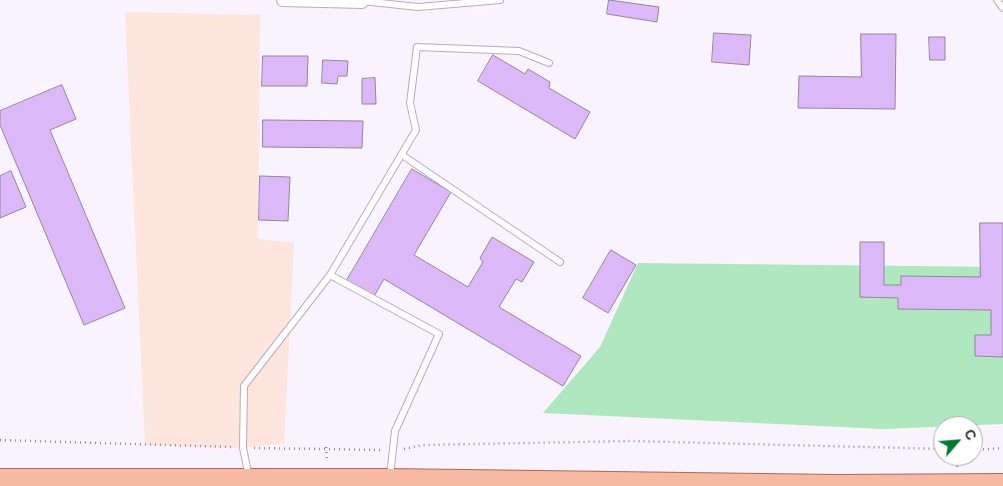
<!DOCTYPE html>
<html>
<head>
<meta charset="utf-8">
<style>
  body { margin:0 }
  #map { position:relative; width:1003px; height:486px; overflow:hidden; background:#f8f3fc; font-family:Barlow,sans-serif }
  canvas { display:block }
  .north { position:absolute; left:933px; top:416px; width:50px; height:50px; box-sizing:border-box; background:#fff; border:1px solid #aeacaf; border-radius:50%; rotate:63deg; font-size:14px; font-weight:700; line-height:20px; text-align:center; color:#342f37 }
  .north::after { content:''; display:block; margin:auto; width:18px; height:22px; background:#02792f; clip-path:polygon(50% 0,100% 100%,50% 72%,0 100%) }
</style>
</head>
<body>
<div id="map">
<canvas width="1003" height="486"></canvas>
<div class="north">С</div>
</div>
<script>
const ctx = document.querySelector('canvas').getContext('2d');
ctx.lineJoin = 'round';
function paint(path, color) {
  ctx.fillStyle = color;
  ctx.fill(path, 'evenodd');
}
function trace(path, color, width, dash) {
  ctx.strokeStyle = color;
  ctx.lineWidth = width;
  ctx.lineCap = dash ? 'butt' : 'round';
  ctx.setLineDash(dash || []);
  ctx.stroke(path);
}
const industrial = new Path2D(`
  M 125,12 L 260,15 L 258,239 L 294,243 L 284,443 L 243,448 L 145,445 Z`);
const green = new Path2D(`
  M 638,263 L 1003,267 L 1003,424 L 884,429 L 543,413 L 600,347 Z`);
const building = new Path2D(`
  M 609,0 L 659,7 L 657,22 L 607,14 Z
  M 714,33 L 751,35 L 749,65 L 712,62 Z
  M 861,34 L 896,34 L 895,109 L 798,108 L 799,76 L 861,77 Z
  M 929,37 L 945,37 L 945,60 L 930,60 Z
  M 493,55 L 525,74 L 528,69 L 550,82 L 549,88 L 590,112 L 575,139 L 478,81 Z
  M 263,56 L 308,56 L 307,86 L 262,86 Z
  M 323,60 L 348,61 L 347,76 L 338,76 L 337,84 L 322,83 Z
  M 375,78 L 376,104 L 362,104 L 362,79 Z
  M 62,85 L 76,119 L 50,130 L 125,308 L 84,325 L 0,125 L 0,111 Z
  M 263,120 L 363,121 L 362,148 L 263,147 Z
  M 412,169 L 451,192 L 414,255 L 468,287 L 483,262 L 480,258 L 492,237 L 534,262 L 522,282 L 516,279 L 499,307 L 581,356 L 563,386 L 384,279 L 373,298 L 346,282 Z
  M 11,171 L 26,207 L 0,218 L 0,176 Z
  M 260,176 L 290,177 L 288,221 L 259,220 Z
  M 980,223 L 1003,223 L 1003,357 L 975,356 L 975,335 L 991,335 L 991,310 L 898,309 L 898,298 L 860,297 L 860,242 L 884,242 L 884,285 L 901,285 L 901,276 L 980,277 Z
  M 611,250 L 636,265 L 608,313 L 583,298 Z`);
const path = new Path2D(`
  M 0,440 L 233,447
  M 326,447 L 327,461
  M 254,448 L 383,450
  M 404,449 L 423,445 L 633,441 L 943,449
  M 973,450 L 1003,448
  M 957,467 L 957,456`);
const lane = new Path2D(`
  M 997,0 L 1003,8
  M 362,1 L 418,7 L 500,0
  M 402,155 L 560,262
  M 330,275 L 439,334 L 395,431 L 390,476
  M 249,477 L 243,448 L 244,386 L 330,275 L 416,130 L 410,103 L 417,47 L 519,51 L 549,63`);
const street = new Path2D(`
  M 283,0 L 362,2`);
const primary = new Path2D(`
  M 0,479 L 389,479 L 836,485 L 1003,484`);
paint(industrial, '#fee5dd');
paint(green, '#afe8bf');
paint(building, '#ddb8f9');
trace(building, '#92879b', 1);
trace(lane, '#b7acc1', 8);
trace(street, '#b7acc1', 14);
trace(primary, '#ae6a54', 22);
trace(path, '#938e97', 2.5, [1, 4]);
trace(lane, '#fff', 6);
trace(street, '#fff', 12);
trace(primary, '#f6b9a2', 20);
</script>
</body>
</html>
